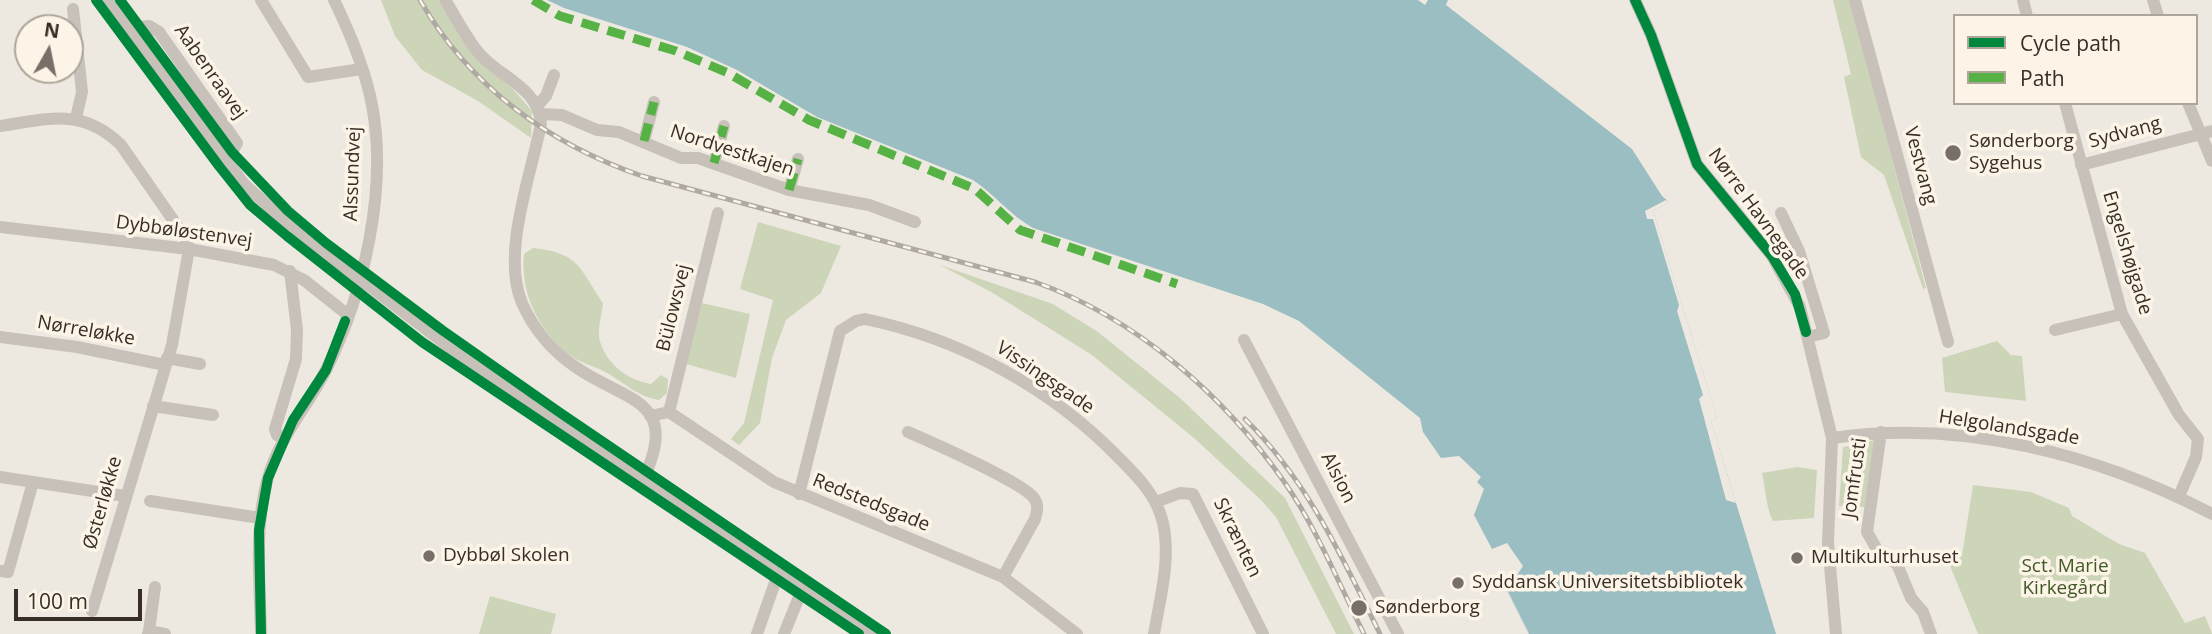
<!DOCTYPE html>
<html>
<head>
<meta charset="utf-8">
<style>
  body { margin:0 }
  #map { position:relative; width:2212px; height:634px; overflow:hidden; background:#eee9e0; font-family:"Open Sans",sans-serif }
  canvas { display:block }
  .legend { position:absolute; left:1953px; top:14px; width:245px; height:91px; box-sizing:border-box; background:#fbf4e7; border:2px solid #ada59a; margin:0; padding:9px 12px; list-style:none; font-size:21px; color:#382e27 }
  .legend li { display:flex; align-items:center; gap:14px; height:35px }
  .legend b { width:35px; border:2px solid #ada59a }
  .north { position:absolute; left:14px; top:14px; width:70px; height:70px; box-sizing:border-box; background:#fbf4e7; border:2px solid #ada59a; border-radius:50%; rotate:9deg; font-size:19px; font-weight:700; line-height:28px; text-align:center; color:#382e27 }
  .north::after { content:''; display:block; margin:auto; width:24px; height:32px; background:#786f68; clip-path:polygon(50% 0,100% 100%,50% 72%,0 100%) }
  .scale { position:absolute; left:14px; top:589px; width:128px; height:32px; box-sizing:border-box; border:4px solid #382e27; border-top:0; padding-left:9px; font-size:21px; line-height:24px; white-space:nowrap; color:#382e27; -webkit-text-stroke:5px #fbf4e7; paint-order:stroke }
</style>
</head>
<body>
<div id="map">
<canvas width="2212" height="634"></canvas>
<ul class="legend">
<li><b style="height:9px;background:#00873e"></b>Cycle path</li>
<li><b style="height:9px;background:#56b245"></b>Path</li>
</ul>
<div class="north">N</div>
<div class="scale">100 m</div>
</div>
<script>
const ctx = document.querySelector('canvas').getContext('2d');
ctx.lineJoin = 'round';
function paint(path, color) {
  ctx.fillStyle = color;
  ctx.fill(path, 'evenodd');
}
function trace(path, color, width, dash) {
  ctx.strokeStyle = color;
  ctx.lineWidth = width;
  ctx.lineCap = dash ? 'butt' : 'round';
  ctx.setLineDash(dash || []);
  ctx.stroke(path);
}
function drawText(font, color, halo, rows, align = 'center') {
  ctx.font = font + ' "Open Sans",sans-serif';
  ctx.lineWidth = 7;
  ctx.setLineDash([]);
  ctx.textBaseline = 'middle';
  ctx.strokeStyle = halo;
  ctx.fillStyle = color;
  for (const [text, x, y, turn = 0] of rows) {
    ctx.save();
    ctx.translate(x, y);
    ctx.rotate((+turn || 0) * Math.PI / 180);
    ctx.textAlign = isNaN(turn) ? turn : align;
    if (halo) ctx.strokeText(text, 0, 0);
    ctx.fillText(text, 0, 0);
    ctx.restore();
  }
}
const green = new Path2D(`
  M 381,0 L 438,0 L 473,54 L 513,89 L 532,111 L 531,138 L 478,101 L 422,70 L 395,36 Z
  M 1833,0 L 1850,0 L 1926,288 L 1923,289 L 1884,175 L 1861,157 L 1844,77 L 1851,74 Z
  M 758,222 L 841,246 L 821,293 L 786,320 L 772,358 L 760,423 L 739,445 L 731,439 L 744,423 L 773,300 L 740,289 Z
  M 533,248 C 579,253 579,267 603,303 C 602,313 598,327 599,337 C 604,362 626,380 651,384 L 661,375 L 668,379 L 667,393 L 659,400 C 637,396 626,384 607,373 C 595,366 579,363 568,354 C 538,329 520,293 524,254 Z
  M 940,265 L 1053,304 L 1098,332 L 1180,398 L 1285,498 L 1354,634 L 1336,634 L 1276,517 L 1261,500 L 1194,438 L 1092,355 L 993,293 Z
  M 702,303 L 750,314 L 736,378 L 686,364 Z
  M 1997,341 L 2011,355 L 2022,356 L 2026,401 L 1945,392 L 1942,358 Z
  M 1875,440 L 1865,507 L 1839,506 L 1843,447 Z
  M 1797,467 L 1817,470 L 1814,518 L 1773,521 C 1765,504 1766,491 1762,473 Z
  M 1973,485 L 2031,492 L 2069,508 L 2072,516 L 2119,544 L 2145,553 L 2185,623 L 2205,616 L 2212,634 L 1978,634 L 1948,561 L 1962,555 Z
  M 490,596 L 556,614 L 551,634 L 479,634 Z`);
const water = new Path2D(`
  M 547,0 L 1418,0 L 1425,5 L 1428,0 L 1448,0 L 1446,5 L 1632,149 L 1662,196 L 1669,202 L 1653,211 L 1717,418 L 1711,421 L 1776,634 L 1529,634 L 1507,590 L 1523,566 L 1507,543 L 1492,549 L 1474,515 L 1484,489 L 1477,482 L 1481,477 L 1459,456 L 1441,458 L 1423,432 L 1420,418 L 1299,321 L 1263,304 L 1033,228 C 1010,215 995,195 973,180 L 817,117 L 737,70 L 687,47 L 564,8 Z`);
const pier = new Path2D(`
  M 1666,200 L 1669,202 L 1653,211 L 1717,418 L 1711,421 L 1736,503 L 1726,500 L 1699,399 L 1703,395 L 1677,311 L 1679,305 L 1653,219 L 1647,219 L 1645,211 Z`);
const minor = new Path2D(`
  M 109,0 L 244,184 L 289,225 L 473,365 L 872,634
  M 261,0 L 308,77 L 362,69
  M 445,0 C 456,17 465,36 478,52 C 498,77 539,87 541,124 C 531,175 501,254 522,303 C 534,330 553,352 577,368 C 625,401 682,400 643,479
  M 1635,0 L 1651,35 L 1697,164 L 1772,256 L 1800,307 L 1832,438 L 1828,543 L 1836,634
  M 1855,0 L 1948,342
  M 2023,0 L 2027,16
  M 2153,0 L 2158,16
  M 73,9 L 82,92 L 76,118
  M 129,28 L 149,26 L 159,32 L 237,143 L 232,152 L 223,157
  M 2065,103 L 2122,314 L 2179,415 L 2198,439 L 2196,457 L 2179,496
  M 2188,103 L 2212,161
  M 538,105 L 546,96 L 554,75
  M 541,114 L 562,115 L 597,130 L 619,132 L 681,158 L 698,158 L 789,190 L 869,205 L 915,222
  M 0,126 C 48,119 82,107 121,145 L 187,240 L 189,249 L 172,345 L 92,611
  M 644,141 L 654,102
  M 714,163 L 724,126
  M 2081,165 L 2212,131
  M 789,190 L 798,159
  M 1781,213 L 1799,251 L 1824,333 L 1808,337
  M 0,227 L 189,249 L 274,265 L 304,280 L 348,315
  M 2055,330 L 2122,314
  M 0,337 L 77,347 L 165,365
  M 1244,340 L 1398,634
  M 167,358 L 200,364
  M 153,406 L 213,415
  M 669,412 L 718,213
  M 650,416 L 669,412 L 774,482 L 1003,577 L 1077,634
  M 908,432 C 931,442 1022,482 1034,498 C 1039,505 1037,512 1035,519 L 1003,577
  M 1881,432 L 1867,532 L 1879,553 L 1897,564 L 1911,598 L 1923,612 L 1931,634
  M 1832,438 C 1962,419 2097,454 2212,514
  M 284,439 L 277,435 L 275,429 L 296,359 L 297,330 L 290,271
  M 0,477 L 125,496
  M 799,494 L 840,331 L 856,321 L 865,319 C 961,339 1051,388 1119,458 C 1138,477 1157,496 1163,523 C 1171,560 1160,598 1154,634
  M 150,501 L 260,518
  M 1156,502 L 1180,493 L 1193,494 L 1263,634
  M 0,571 L 8,572 L 33,482
  M 149,631 L 155,587
  M 148,634 L 149,631 L 165,634
  M 261,634 C 260,583 254,531 267,481 C 279,436 308,407 327,368 C 364,293 388,188 372,105 C 365,68 350,33 334,0
  M 757,634 L 779,571
  M 784,634 L 803,587`);
const rail = new Path2D(`
  M 420,0 C 469,86 549,144 642,176 L 1035,282 C 1136,318 1224,395 1285,483 C 1317,529 1339,584 1364,634
  M 1245,419 C 1307,480 1342,557 1380,634`);
const quiet = new Path2D(`
  M 533,0 L 560,16 L 676,51 L 728,73 L 809,120 L 975,189 L 1020,230 L 1177,284
  M 644,141 L 654,102
  M 714,163 L 724,126
  M 789,190 L 798,159`);
const cycleway = new Path2D(`
  M 96,0 L 219,166 L 250,205 L 287,236 L 422,342 L 859,634
  M 120,0 L 232,152 L 288,211 L 326,243 L 442,330 L 559,412 L 886,634
  M 1635,0 L 1651,35 L 1697,164 L 1772,256 L 1795,294 L 1806,332
  M 261,634 L 259,530 L 268,478 L 293,420 L 326,370 L 345,321`);
const markers = [
  [1953,153,9,"#786f68"],
  [429,556,7,"#786f68"],
  [1797,558,7,"#786f68"],
  [1458,583,7,"#786f68"],
  [1359,608,9,"#786f68"]
];
const streetNames = [
  ["Aabenraavej",210,72,55],
  ["Sydvang",2125,133,-15],
  ["Nordvestkajen",732,151,18],
  ["Vestvang",1920,166,75],
  ["Alssundvej",353,174,-88],
  ["Nørre Havnegade",1758,214,54],
  ["Dybbøløstenvej",184,232,8],
  ["Engelshøjgade",2127,253,73],
  ["Bülowsvej",674,308,-76],
  ["Nørreløkke",86,331,10],
  ["Vissingsgade",1045,378,34],
  ["Helgolandsgade",2009,428,9],
  ["Alsion",1338,478,63],
  ["Jomfrusti",1855,478,-82],
  ["Østerløkke",103,503,-74],
  ["Redstedsgade",871,503,22],
  ["Skrænten",1237,538,64]
];
const poiNames = [
  ["Sønderborg",1969,142],
  ["Sygehus",1969,164],
  ["Dybbøl Skolen",443,556],
  ["Multikulturhuset",1811,558],
  ["Syddansk Universitetsbibliotek",1472,583],
  ["Sønderborg",1375,608]
];
const parkNames = [
  ["Sct. Marie",2065,567],
  ["Kirkegård",2065,589]
];
paint(green, '#cdd5b8');
paint(water, '#9abec2');
paint(pier, '#eee9e0');
trace(minor, '#c7c1b9', 12);
trace(rail, '#afa9a3', 5);
trace(rail, '#fbf4e7', 2.5, [8]);
trace(quiet, '#56b245', 9, [18, 9]);
trace(cycleway, '#00873e', 10);
for (const [x, y, r, color] of markers) {
  const dot = new Path2D();
  dot.arc(x, y, r, 0, 2 * Math.PI);
  ctx.fillStyle = color;
  ctx.fill(dot);
  trace(dot, '#fbf4e7', 2.5);
}
drawText('19px', '#382e27', '#fbf4e7', streetNames);
drawText('19px', '#382e27', '#fbf4e7', poiNames, 'left');
drawText('19px', '#435a28', '#fbf4e7', parkNames);
</script>
</body>
</html>
